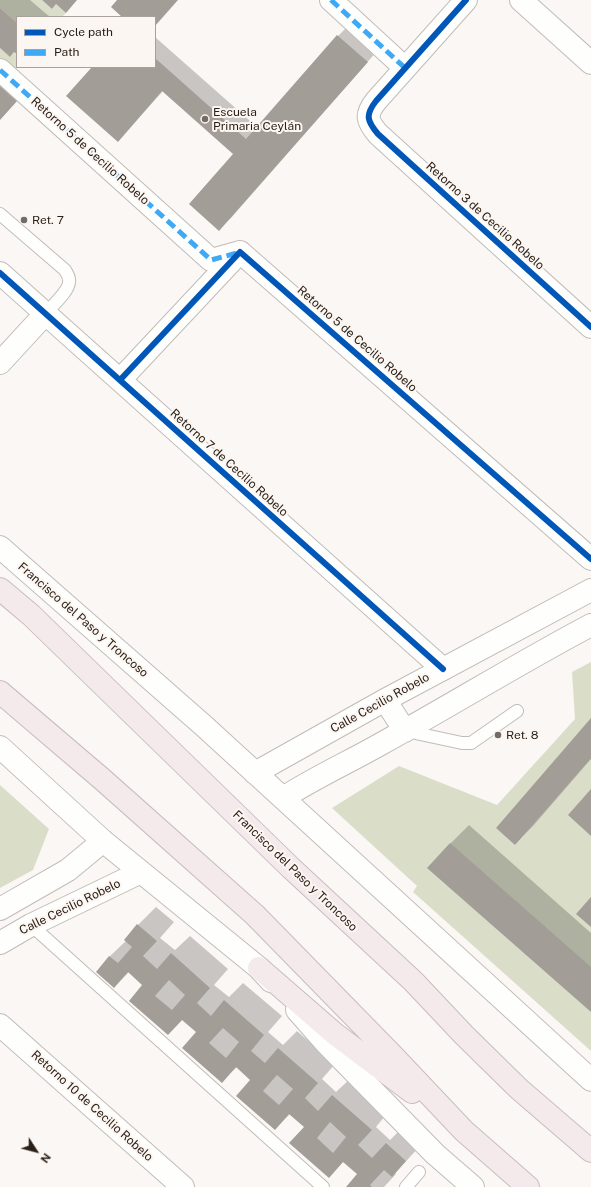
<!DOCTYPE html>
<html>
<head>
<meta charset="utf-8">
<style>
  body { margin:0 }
  #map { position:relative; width:591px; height:1187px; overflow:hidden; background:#faf7f4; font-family:"Public Sans",sans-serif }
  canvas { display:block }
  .legend { position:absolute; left:16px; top:16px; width:140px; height:52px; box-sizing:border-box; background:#fcf6f2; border:1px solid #a8a09b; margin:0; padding:5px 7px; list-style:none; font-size:12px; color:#2b2018 }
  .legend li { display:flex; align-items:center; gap:8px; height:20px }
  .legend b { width:20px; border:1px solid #a8a09b }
  .north { position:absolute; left:16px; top:1131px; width:40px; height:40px; -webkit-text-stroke:3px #fcf6f2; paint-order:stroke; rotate:126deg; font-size:11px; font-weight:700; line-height:16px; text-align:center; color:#2b2018 }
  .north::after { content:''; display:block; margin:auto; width:14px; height:18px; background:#2b2018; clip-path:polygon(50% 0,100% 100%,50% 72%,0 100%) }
</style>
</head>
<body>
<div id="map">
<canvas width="591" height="1187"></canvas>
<ul class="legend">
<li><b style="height:5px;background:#0057b8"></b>Cycle path</li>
<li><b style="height:5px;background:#3fa9f5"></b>Path</li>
</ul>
<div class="north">N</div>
</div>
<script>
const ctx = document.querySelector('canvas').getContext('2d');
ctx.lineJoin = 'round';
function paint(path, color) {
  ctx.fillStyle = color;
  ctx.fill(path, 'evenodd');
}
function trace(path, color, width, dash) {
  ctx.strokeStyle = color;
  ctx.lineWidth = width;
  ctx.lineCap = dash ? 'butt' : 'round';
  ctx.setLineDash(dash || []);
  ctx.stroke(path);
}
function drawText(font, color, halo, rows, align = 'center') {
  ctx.font = font + ' "Public Sans",sans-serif';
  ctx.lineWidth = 4;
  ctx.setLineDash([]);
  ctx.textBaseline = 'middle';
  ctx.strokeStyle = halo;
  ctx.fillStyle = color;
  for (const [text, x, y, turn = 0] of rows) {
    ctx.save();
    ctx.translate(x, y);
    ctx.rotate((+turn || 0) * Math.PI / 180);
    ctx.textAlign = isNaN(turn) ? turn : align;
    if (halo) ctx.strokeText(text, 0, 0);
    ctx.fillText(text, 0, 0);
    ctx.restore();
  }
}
const green = new Path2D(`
  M 0,0 L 42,0 L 52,9 L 56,4 L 66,13 L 62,17 L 17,17 L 17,23 L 0,8 Z
  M 0,48 L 10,57 L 14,52 L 17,54 L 17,67 L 18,67 L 11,74 L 0,64 Z
  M 591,662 L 591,1051 L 413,892 L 417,886 L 332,808 L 399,766 L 497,805 L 575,719 L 572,672 Z
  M 0,785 L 49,829 L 33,870 L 0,888 Z`);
const shadow = new Path2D(`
  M 0,0 L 30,0 L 50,17 L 17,17 L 17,53 L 0,47 Z
  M 349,25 L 378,50 L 231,218 L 219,229 L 234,154 L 163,91 L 129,129 L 93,67 L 155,67 L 155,37 L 257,127 L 338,36 Z
  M 591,720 L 591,759 L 533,826 L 515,844 Z
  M 469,825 L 591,933 L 591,1011 L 450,844 Z
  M 156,907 L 174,922 L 160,938 L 175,950 L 190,936 L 228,969 L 214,985 L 229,997 L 243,983 L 282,1016 L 268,1032 L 283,1045 L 297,1031 L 335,1064 L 322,1079 L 336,1092 L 351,1078 L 389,1111 L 376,1127 L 390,1140 L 405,1125 L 424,1142 L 395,1173 L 396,1174 L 384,1187 L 348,1187 L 359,1174 L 344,1161 L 329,1176 L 305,1127 L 290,1114 L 275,1129 L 251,1080 L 237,1067 L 222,1081 L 197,1032 L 183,1019 L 168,1034 L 144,985 L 129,972 L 114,987 L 97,972 L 110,956 L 126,941 L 125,940 L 138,925 Z`);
const building = new Path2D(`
  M 42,0 L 77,0 L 66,13 L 56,4 L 52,9 Z
  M 117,0 L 178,0 L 155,26 L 155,17 L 122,17 L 111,7 Z
  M 0,8 L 17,23 L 17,54 L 14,52 L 10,57 L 0,48 Z
  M 337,35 L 368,62 L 219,231 L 189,204 L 233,154 L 162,91 L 118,142 L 66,96 L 92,67 L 155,67 L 155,58 L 246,139 Z
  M 0,84 L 18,100 L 0,120 Z
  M 591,718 L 591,758 L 515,845 L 496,828 Z
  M 591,789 L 591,836 L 568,815 Z
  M 450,843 L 591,967 L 591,1012 L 427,868 Z
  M 591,897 L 591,927 L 576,914 Z
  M 137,924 L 157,941 L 143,956 L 157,969 L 171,953 L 210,988 L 197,1003 L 211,1016 L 224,1000 L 264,1035 L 251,1051 L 265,1063 L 278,1048 L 318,1083 L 305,1098 L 318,1111 L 332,1095 L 372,1130 L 358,1145 L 372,1158 L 386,1143 L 406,1161 L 392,1177 L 384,1170 L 370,1185 L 372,1187 L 346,1187 L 357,1174 L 343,1162 L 329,1178 L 289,1143 L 304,1127 L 289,1114 L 275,1130 L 236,1096 L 250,1080 L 236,1067 L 222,1083 L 182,1048 L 196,1032 L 182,1020 L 168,1035 L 129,1001 L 142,985 L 128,972 L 114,988 L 96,972 L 109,956 L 118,963 L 132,947 L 124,940 ZM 169,980 L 185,995 L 172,1010 L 155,996 ZM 223,1028 L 239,1042 L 226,1058 L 209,1043 ZM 277,1075 L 293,1089 L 279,1105 L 263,1091 ZM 330,1122 L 346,1137 L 333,1153 L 317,1138 Z`);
const lane = new Path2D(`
  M 0,214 L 65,270 C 67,274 70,277 69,282 C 69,291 52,306 46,313
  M 406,731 L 462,743 L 471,743 L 517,711
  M 31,925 L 323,1187
  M 406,1187 L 419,1172`);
const street = new Path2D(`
  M 331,0 L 405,68
  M 466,0 L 376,101 C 365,115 367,121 378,134 L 591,327
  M 521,0 L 591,63
  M 0,70 L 211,260 L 240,252
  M 240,252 L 591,559
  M 0,273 L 443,669
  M 0,363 L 46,313
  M 120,380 L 239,253
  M 0,1025 L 183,1187`);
const secondary = new Path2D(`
  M 0,547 L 204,726 L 591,1080
  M 385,700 L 405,731
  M 0,747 L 103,841 L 259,968 L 271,981
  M 255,773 L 385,700 L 591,590
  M 283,798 C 314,778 347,763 379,745 C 450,706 519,663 591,625
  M 0,909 L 68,870 L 103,841
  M 0,943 L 31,925 L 141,872
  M 297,1010 L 326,1043 L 435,1154 L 473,1187`);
const highway = new Path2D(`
  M 0,589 L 31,615 L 291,868 L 413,981 L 464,1035 L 519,1089 L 591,1151
  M 0,692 L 102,779 L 255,915 L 393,1056 L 464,1131 L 528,1187
  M 259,968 L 335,1034 L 412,1092`);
const quiet = new Path2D(`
  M 331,0 L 405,68
  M 0,70 L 211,260 L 237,253`);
const cycleway = new Path2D(`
  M 466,0 L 376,101 C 365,115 367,121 378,134 L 591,327
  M 0,273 L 443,669
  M 120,380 L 240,252 L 591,559`);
const markers = [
  [205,119,4,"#736b65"],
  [24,220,4,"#736b65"],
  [498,735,4,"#736b65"]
];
const poiNames = [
  ["Escuela",213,112],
  ["Primaria Ceylán",213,126],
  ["Ret. 7",32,220],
  ["Ret. 8",506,735]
];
const streetNames = [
  ["Retorno 5 de Cecilio Robelo",90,151,42],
  ["Retorno 3 de Cecilio Robelo",485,216,42],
  ["Retorno 5 de Cecilio Robelo",357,339,41],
  ["Retorno 7 de Cecilio Robelo",229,463,42],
  ["Francisco del Paso y Troncoso",83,620,41],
  ["Calle Cecilio Robelo",380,703,-29],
  ["Francisco del Paso y Troncoso",295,871,44],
  ["Calle Cecilio Robelo",70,907,-26],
  ["Retorno 10 de Cecilio Robelo",92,1106,42]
];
paint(green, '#dadec9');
paint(shadow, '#0003');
paint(building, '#a39d98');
trace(lane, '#c2bcb8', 14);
trace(street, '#c2bcb8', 24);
trace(secondary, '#c2bcb8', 24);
trace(highway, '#c8bdbe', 24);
trace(lane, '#fefefd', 12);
trace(street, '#fefefd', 22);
trace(secondary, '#fefefd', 22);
trace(highway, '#f4eaec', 22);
trace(quiet, '#3fa9f5', 5, [10, 5]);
trace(cycleway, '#0057b8', 6);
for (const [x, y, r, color] of markers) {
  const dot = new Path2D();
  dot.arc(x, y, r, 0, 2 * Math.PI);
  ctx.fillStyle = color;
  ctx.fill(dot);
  trace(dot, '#fcf6f2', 1.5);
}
drawText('12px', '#2b2018', '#fcf6f2', poiNames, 'left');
drawText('12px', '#2b2018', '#fcf6f2', streetNames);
</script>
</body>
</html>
